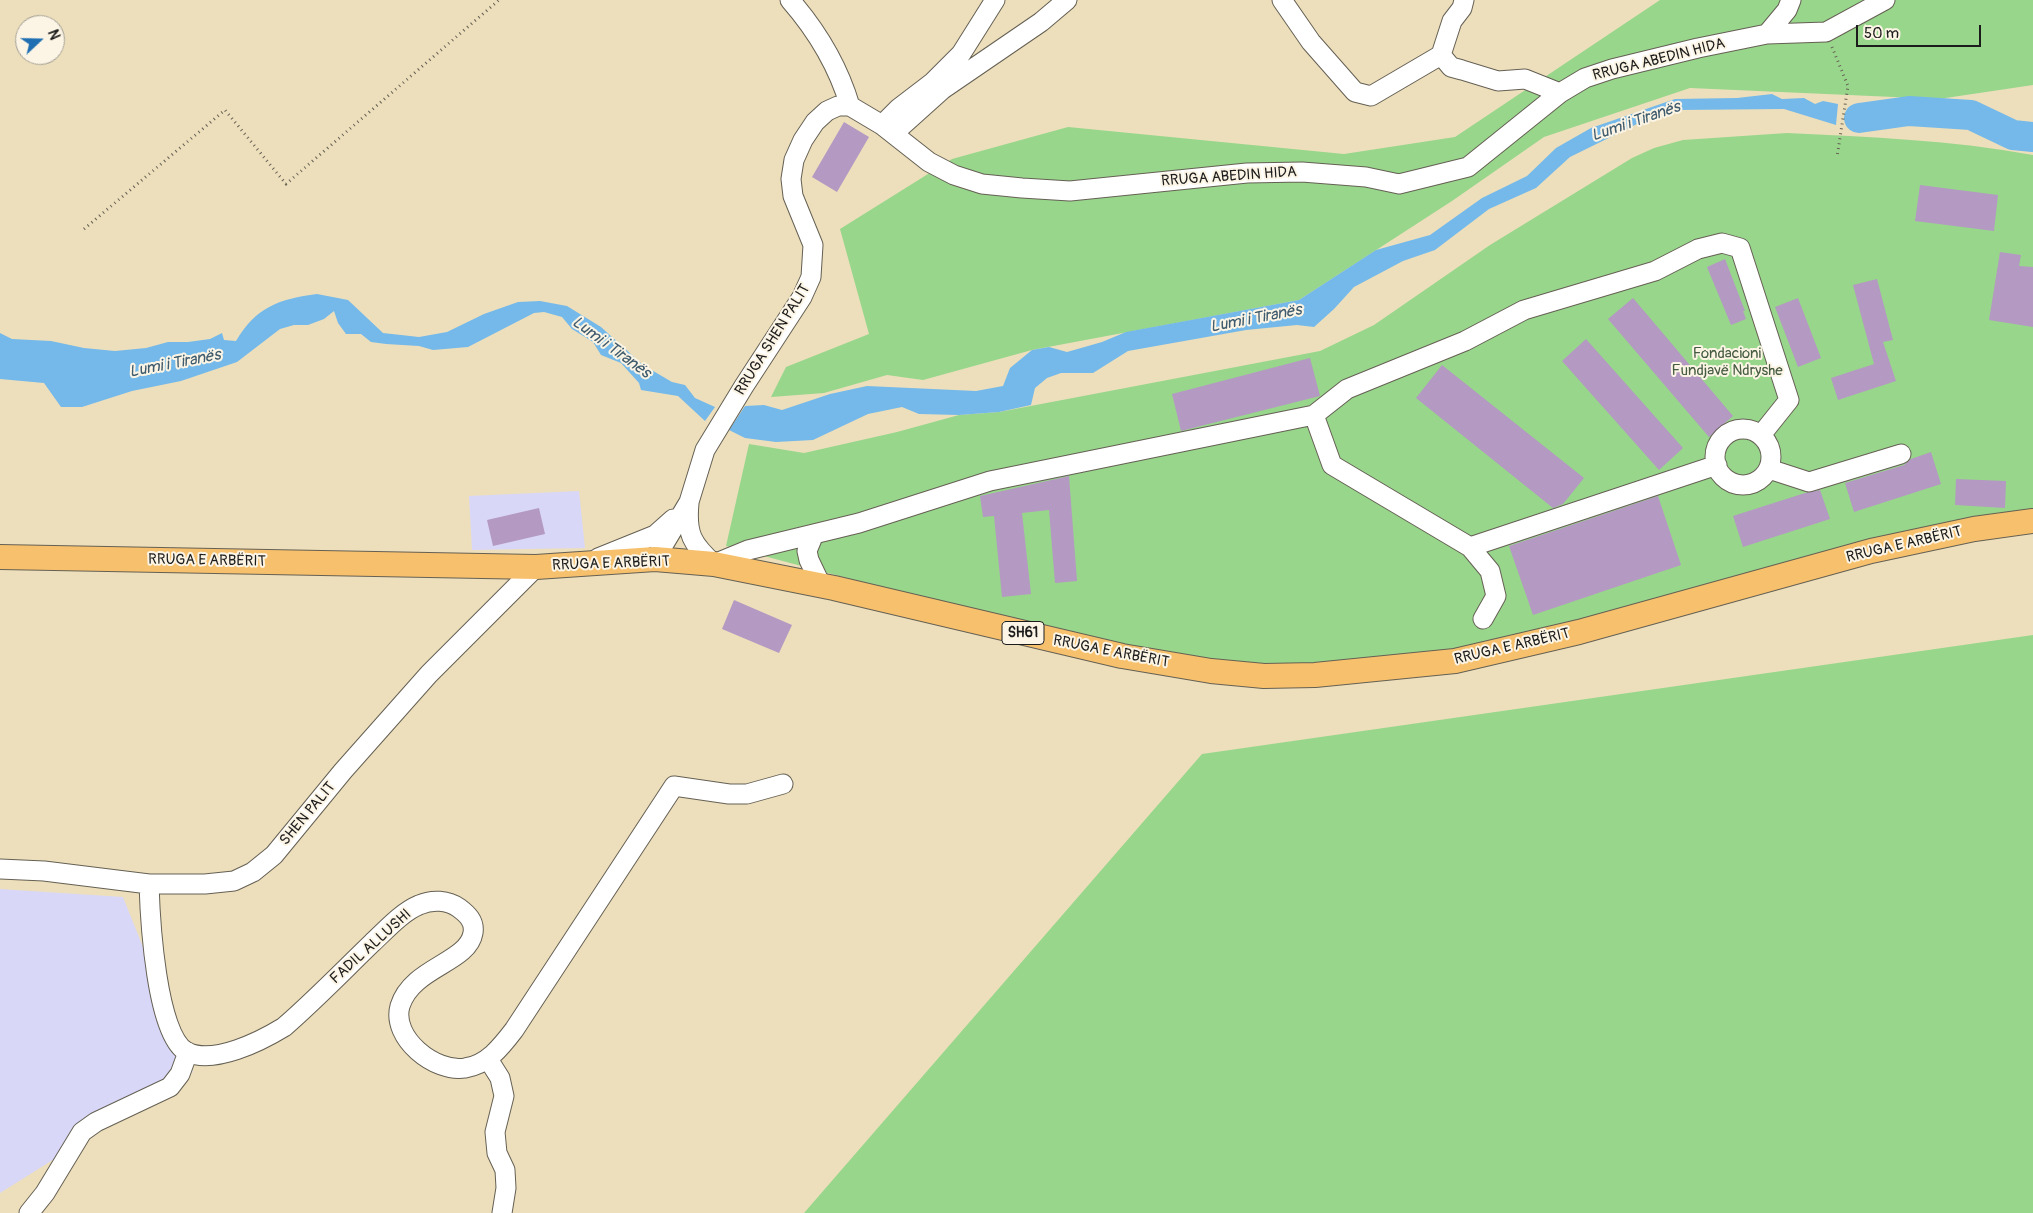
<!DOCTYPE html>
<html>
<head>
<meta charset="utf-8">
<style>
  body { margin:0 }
  #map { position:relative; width:2033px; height:1213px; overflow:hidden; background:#eddfbc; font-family:Pangolin,sans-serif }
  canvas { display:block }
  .north { position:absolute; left:15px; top:15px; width:50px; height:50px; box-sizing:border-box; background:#fcf5e5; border:1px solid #a29e95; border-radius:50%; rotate:69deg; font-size:14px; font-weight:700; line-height:20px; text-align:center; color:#1c1c1c }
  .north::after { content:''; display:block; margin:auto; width:18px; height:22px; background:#1f6fb2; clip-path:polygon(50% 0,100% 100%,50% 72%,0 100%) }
  .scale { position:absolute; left:1856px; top:25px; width:125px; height:22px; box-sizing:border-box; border:2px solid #1c1c1c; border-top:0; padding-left:6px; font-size:15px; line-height:18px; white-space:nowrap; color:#1c1c1c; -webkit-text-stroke:4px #fcf5e5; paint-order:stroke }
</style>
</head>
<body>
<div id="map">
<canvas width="2033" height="1213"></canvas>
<div class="north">N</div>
<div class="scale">50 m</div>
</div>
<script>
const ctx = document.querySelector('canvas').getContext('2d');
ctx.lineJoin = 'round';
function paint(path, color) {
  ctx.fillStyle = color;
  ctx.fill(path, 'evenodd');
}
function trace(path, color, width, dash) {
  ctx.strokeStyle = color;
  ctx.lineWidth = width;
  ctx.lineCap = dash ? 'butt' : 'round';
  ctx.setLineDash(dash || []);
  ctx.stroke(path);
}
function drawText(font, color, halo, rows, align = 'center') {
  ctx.font = font + ' Pangolin,sans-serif';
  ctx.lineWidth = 4;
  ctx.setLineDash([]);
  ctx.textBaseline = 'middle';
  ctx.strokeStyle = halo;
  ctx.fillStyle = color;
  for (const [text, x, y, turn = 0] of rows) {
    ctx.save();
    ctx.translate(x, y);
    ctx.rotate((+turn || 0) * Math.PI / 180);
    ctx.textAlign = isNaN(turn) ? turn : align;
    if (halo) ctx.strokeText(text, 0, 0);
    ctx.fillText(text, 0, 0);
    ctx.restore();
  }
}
const built = new Path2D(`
  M 579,491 L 585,548 L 472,550 L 469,496 Z
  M 0,889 L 123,897 L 193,1072 L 0,1193 Z`);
const green = new Path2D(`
  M 1660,0 L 2033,0 L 2033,85 L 1939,99 L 1690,88 L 1544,137 L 1452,201 L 1299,300 L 1032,350 L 923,380 L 887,375 L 824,393 L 771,397 L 786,367 L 869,334 L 840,229 L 952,159 L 1068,127 L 1344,154 L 1455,137 Z
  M 1787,133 C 1870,137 1952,140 2033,155 L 2033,526 L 1454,657 L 1295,670 L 1141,652 L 1017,623 L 726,546 L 749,444 L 804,453 L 897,432 L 959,415 L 999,412 L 1320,351 L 1374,325 L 1490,245 L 1632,158 L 1654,148 L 1683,140 Z
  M 2033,635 L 2033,1213 L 804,1213 L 1202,754 Z`);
const water = new Path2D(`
  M 1772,94 L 1782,99 L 1804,98 L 1815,104 L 1823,101 L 1838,104 L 1836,125 L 1784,109 L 1678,110 L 1639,123 L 1570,157 L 1536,188 L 1489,209 L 1435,250 L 1403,261 L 1354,287 L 1334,309 L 1314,327 L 1297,325 L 1246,330 L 1128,351 L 1093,373 L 1061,373 L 1047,378 L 1035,388 L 1031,405 L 999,412 L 959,415 L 919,414 L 902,407 L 868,414 L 813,440 L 776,442 L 745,438 L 729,430 L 745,406 L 764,405 L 782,410 L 830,394 L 867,386 L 976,391 L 1003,386 L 1010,368 L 1032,350 L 1049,347 L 1067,352 L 1102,342 L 1126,332 L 1299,300 L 1376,250 L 1430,235 L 1482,198 L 1527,176 L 1556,148 L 1591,128 L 1675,99 L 1737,98 Z
  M 317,294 L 348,300 L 383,333 L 419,337 L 447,332 L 484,314 L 518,302 L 540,301 L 567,306 L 601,327 L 643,365 L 672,382 L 685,385 L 695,398 L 715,407 L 705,421 L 678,396 L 641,390 L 639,383 L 621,363 L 601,355 L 593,342 L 572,329 L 562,317 L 544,312 L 534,313 L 468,347 L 433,350 L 419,346 L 386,344 L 371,342 L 361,334 L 346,334 L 338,323 L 334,311 L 324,319 L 308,325 L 294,325 L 280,329 L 237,362 L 181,381 L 132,391 L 82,407 L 61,407 L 44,383 L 0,379 L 0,333 L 12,339 L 51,341 L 84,348 L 115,351 L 146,348 L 168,342 L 188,342 L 210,339 L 222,333 L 224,340 L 236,341 C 256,307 279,299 317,294 Z`);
const river = new Path2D(`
  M 1859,118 L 1909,111 L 1971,115 L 2013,135 L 2033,137`);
const building = new Path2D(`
  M 844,122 L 869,137 L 837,192 L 812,177 Z
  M 1920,185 L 1998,195 L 1994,231 L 1915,221 Z
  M 2000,252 L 2021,255 L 2019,266 L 2033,267 L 2033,327 L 1989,320 Z
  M 1725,259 L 1745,311 L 1743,311 L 1746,319 L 1731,325 L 1707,267 Z
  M 1877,279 L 1893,340 L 1883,342 L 1896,381 L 1838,400 L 1831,378 L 1874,364 L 1853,285 Z
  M 1633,298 L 1733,416 L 1709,437 L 1608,319 Z
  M 1798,298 L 1821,358 L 1798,367 L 1775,307 Z
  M 1586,339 L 1683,448 L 1659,470 L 1562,361 Z
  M 1310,358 L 1320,396 L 1181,431 L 1172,394 Z
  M 1442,365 L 1584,478 L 1563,504 L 1553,508 L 1416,398 Z
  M 1931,452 L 1941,484 L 1854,512 L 1845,483 L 1904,465 L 1911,459 Z
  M 1069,476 L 1077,581 L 1055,583 L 1049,510 L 1022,513 L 1031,594 L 1002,597 L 994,516 L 983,517 L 980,496 Z
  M 1956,479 L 2006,481 L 2005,508 L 1955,505 Z
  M 1820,490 L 1830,519 L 1743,547 L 1733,516 L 1805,493 Z
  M 1658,496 L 1681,565 L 1533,615 L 1509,546 Z
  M 539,508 L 545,534 L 493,546 L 487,520 Z
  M 734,600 L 792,625 L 779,653 L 722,629 Z`);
const path = new Path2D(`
  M 1832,47 L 1848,86 L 1837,157
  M 84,229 L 225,110 L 286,184 L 499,0`);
const minor = new Path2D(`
  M 790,0 C 818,32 838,66 850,106
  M 1282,0 L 1311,42 L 1355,92 L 1371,96 L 1441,55
  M 1464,0 L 1462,8 L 1452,21 L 1441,55 L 1451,67 L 1462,70 L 1498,81 L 1525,79 L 1560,93
  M 1767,34 L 1787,10 L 1791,0
  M 882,125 L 899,108 L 933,82 L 961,54 L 995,0
  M 894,133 L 943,89 L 1041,22 L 1067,0
  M 1314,415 L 1347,389 L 1465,341 L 1524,310 L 1655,271 L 1698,249 L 1722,243 L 1740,248 L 1789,400 L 1761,435
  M1715 457a28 28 0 1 1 56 0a28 28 0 1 1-56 0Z
  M 1769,469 L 1809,482 L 1901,454
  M 689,503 C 686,534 692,544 714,564 L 748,550 L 859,523 L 990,481 L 1314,415 L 1332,465 L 1470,547 L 1490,571 L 1496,596 L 1483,619
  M 814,534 L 807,551 L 809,560 L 821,585
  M 1470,547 L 1717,465
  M 598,558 L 655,535 L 673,519
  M 655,559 L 689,502 L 705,450 L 744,386 L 802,297 L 811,277 L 813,245 L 793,196 L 791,179 L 794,160 L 803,140 L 815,122 L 827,111 L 838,106 L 850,106 L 882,125 L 929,162 L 954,175 L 982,184 L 1022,188 L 1070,191 L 1247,173 L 1302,172 L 1366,177 L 1399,184 L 1468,167 L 1560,93 L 1585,78 L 1612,69 L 1698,48 L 1767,34 L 1826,32 L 1885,0
  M 0,869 L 44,871 L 149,884 L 205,884 L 234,881 L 253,872 L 274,855 L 343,771 L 429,674 L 536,567
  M 149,884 C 150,917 156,1036 187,1052 C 214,1065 261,1041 284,1027 C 315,1000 343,971 372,943 C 386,930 402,912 419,905 C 432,899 448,900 459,908 C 467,914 475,921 473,933 C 468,963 412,967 400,1006 C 391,1038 435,1073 465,1068 C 487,1065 501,1047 514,1030 L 674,786 L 729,794 L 747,794 L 783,784
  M 488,1059 L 500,1078 L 504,1096 L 495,1132 L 497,1153 L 505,1170 L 506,1188 L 502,1213
  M 29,1213 L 45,1193 L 82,1132 L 96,1122 L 170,1087 L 180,1074 L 188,1052`);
const major = new Path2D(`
  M 0,557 L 536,567 L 655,559 L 714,564 L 834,588 L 1122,656 L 1211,671 L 1264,676 L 1315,675 L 1455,661 L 1579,632 L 1871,551 L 1974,529 L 2033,521`);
const shields = [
  [1023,633,42]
];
const shieldNames = [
  ["SH61",1023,633]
];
const streetNames = [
  ["RRUGA ABEDIN HIDA",1659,60,-14],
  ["RRUGA ABEDIN HIDA",1229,177,-4],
  ["RRUGA SHEN PALIT",773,340,-58],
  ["RRUGA E ARBËRIT",1904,545,-13],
  ["RRUGA E ARBËRIT",207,561,1],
  ["RRUGA E ARBËRIT",611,564,-2],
  ["RRUGA E ARBËRIT",1512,647,-13],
  ["RRUGA E ARBËRIT",1111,652,11],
  ["SHEN PALIT",308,814,-50],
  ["FADIL ALLUSHI",371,947,-42]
];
const parkNames = [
  ["Fondacioni",1727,354],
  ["Fundjavë Ndryshe",1727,371]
];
const waterNames = [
  ["Lumi i Tiranës",1636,122,-19],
  ["Lumi i Tiranës",1256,319,-11],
  ["Lumi i Tiranës",611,348,36],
  ["Lumi i Tiranës",175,364,-11]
];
paint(built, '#d8d7f8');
paint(green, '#98d68c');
paint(water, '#74b9ea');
trace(river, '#74b9ea', 30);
paint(building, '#b499c2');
trace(minor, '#656054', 21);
trace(major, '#656054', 26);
trace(path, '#656054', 3, [1, 4]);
trace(minor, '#fff', 19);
trace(major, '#f7c06c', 24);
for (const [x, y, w] of shields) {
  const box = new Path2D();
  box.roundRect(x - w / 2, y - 11.5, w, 23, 4);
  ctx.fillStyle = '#fcf5e5';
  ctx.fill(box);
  trace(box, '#1c1c1c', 1);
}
drawText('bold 14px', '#1c1c1c', null, shieldNames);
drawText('15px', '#1c1c1c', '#fcf5e5', streetNames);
drawText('15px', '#475d43', '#fcf5e5', parkNames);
drawText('italic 16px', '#3f5b6e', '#fcf5e5', waterNames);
</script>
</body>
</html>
